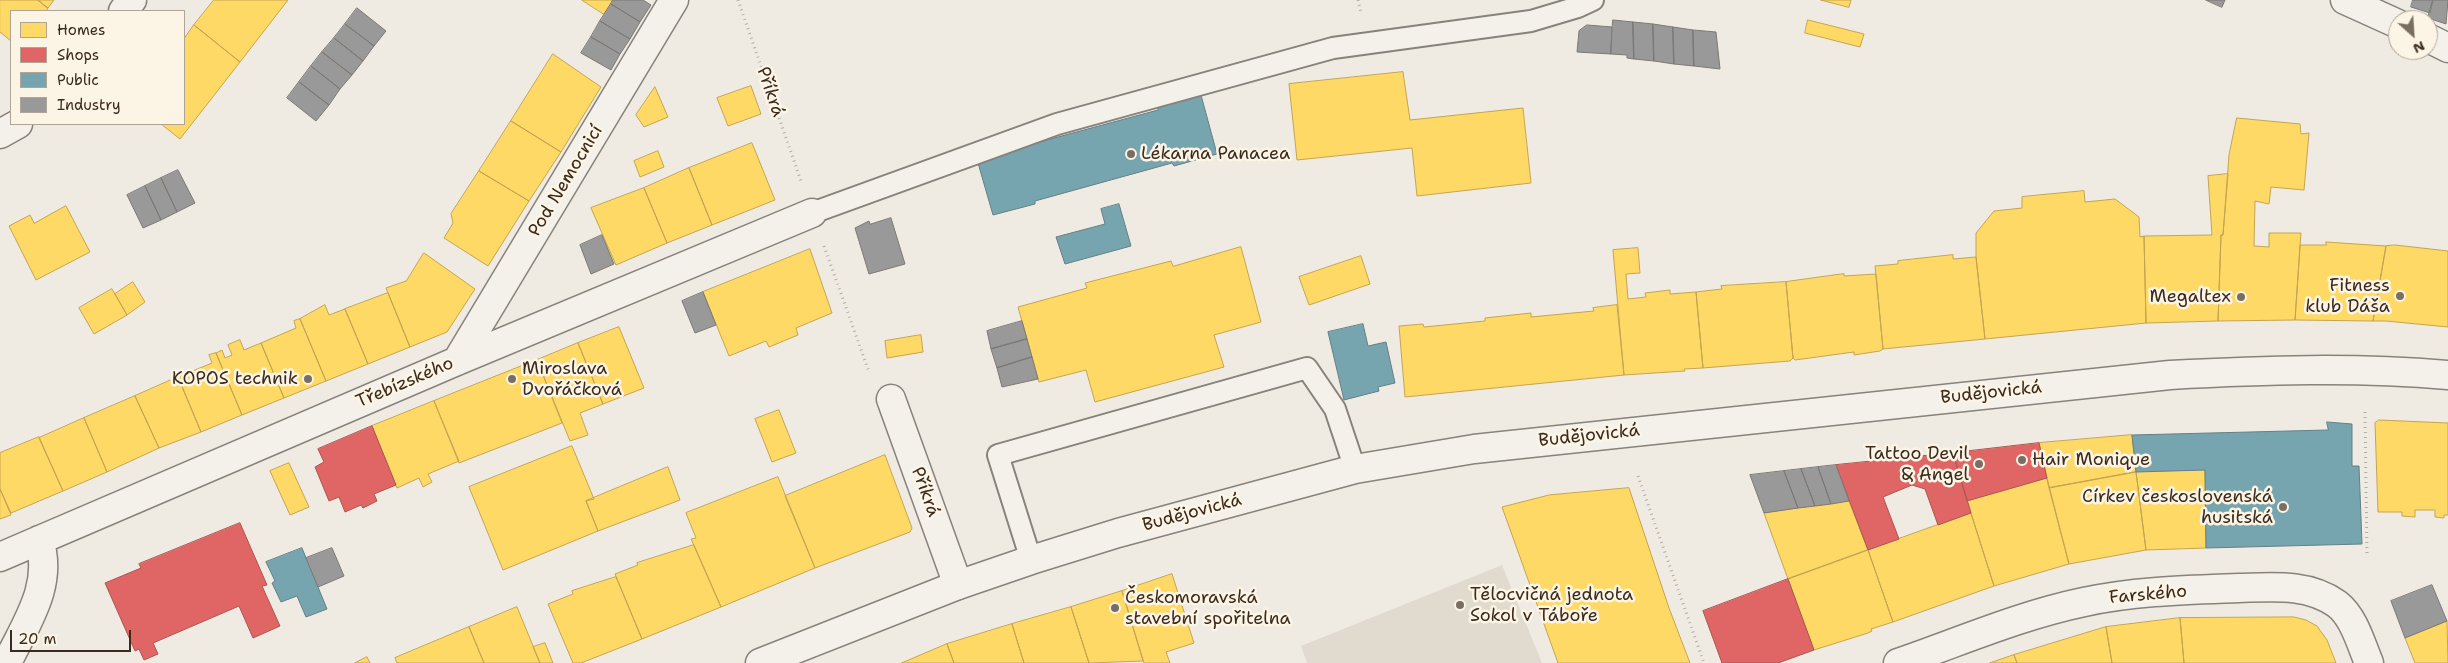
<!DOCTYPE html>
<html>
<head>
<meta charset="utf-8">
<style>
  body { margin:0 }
  #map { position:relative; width:2448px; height:663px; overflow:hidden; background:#efebe2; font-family:"Shantell Sans",sans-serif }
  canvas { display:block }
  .legend { position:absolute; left:10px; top:10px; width:175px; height:115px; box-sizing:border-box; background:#fcf5e5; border:1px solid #afa495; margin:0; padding:6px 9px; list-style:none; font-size:15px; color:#3b2a1e }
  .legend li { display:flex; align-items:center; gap:10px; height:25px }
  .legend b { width:25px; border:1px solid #afa495 }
  .north { position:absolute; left:2388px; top:10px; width:50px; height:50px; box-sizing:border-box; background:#fcf5e5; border:1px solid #afa495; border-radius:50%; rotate:154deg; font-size:14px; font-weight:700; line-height:20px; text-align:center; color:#3b2a1e }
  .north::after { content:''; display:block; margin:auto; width:18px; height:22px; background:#7a6e63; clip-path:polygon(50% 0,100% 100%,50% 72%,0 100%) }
  .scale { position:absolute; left:10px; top:630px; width:121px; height:22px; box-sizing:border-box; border:2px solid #3b2a1e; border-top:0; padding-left:6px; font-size:15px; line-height:18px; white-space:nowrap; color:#3b2a1e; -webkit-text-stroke:4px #fcf5e5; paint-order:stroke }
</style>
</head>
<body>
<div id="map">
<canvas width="2448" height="663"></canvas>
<ul class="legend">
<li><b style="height:14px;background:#ffd966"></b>Homes</li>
<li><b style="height:14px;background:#e06666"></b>Shops</li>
<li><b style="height:14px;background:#76a5af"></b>Public</li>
<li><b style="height:14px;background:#999"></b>Industry</li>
</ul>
<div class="north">N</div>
<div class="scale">20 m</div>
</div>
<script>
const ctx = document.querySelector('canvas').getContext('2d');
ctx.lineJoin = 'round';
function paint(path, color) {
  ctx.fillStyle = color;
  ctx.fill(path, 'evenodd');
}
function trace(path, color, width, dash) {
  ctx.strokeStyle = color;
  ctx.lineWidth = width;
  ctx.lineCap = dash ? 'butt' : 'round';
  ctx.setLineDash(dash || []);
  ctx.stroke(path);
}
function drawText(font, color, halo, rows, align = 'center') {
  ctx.font = font + ' "Shantell Sans",sans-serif';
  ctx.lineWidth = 5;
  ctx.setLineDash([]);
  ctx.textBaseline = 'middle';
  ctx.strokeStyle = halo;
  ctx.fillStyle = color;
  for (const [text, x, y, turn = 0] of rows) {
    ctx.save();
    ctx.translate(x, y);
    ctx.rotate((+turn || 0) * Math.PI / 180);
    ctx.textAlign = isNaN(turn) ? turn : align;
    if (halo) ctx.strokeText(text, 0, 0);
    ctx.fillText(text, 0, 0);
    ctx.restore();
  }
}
const green = new Path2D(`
  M 1502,565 L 1542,663 L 1307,663 L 1301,646 Z`);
const homes = new Path2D(`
  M 0,0 L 38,0 L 48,8 L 46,11 L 11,11 L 11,41 L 0,32 Z
  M 38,0 L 54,0 L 48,8 Z
  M 214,0 L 288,0 L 240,62 L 194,25 Z
  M 582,0 L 613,0 L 604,14 Z
  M 1821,0 L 1851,0 L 1849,7 Z
  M 1808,20 L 1864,34 L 1860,47 L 1805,33 Z
  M 194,25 L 240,62 L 180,139 L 161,124 L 184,124 L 184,39 Z
  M 553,54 L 601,87 L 561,152 L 511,121 Z
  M 1403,72 L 1410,120 L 1523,108 L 1531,183 L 1417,196 L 1412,148 L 1297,160 L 1289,84 Z
  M 751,86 L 761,114 L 728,126 L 717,98 Z
  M 655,87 L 668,117 L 644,127 L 636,115 Z
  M 2237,118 L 2300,124 L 2301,134 L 2309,133 L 2304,190 L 2271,187 L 2269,204 L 2255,201 L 2254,246 L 2269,247 L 2269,233 L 2301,233 L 2295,320 L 2218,321 L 2221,235 L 2223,235 L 2229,155 Z
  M 511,121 L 561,152 L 529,201 L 479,171 Z
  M 752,143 L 775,200 L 712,225 L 689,168 Z
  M 658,151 L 664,167 L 640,177 L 634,161 Z
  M 689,168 L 712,225 L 667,243 L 644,188 Z
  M 479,171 L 529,201 L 488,266 L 444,238 L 453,223 L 451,214 Z
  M 2228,174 L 2223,235 L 2221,235 L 2218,321 L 2146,323 L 2144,236 L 2212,235 L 2208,176 Z
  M 644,188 L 667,243 L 616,265 L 591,208 Z
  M 2084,191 L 2085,202 L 2115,199 L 2139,217 L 2140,237 L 2144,236 L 2146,323 L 1985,339 L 1976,257 L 1976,233 L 1994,211 L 2022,208 L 2022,197 Z
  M 66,206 L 90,252 L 36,280 L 9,226 L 30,215 L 34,223 Z
  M 2326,242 L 2386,246 L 2373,321 L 2295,320 L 2300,245 L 2326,245 Z
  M 2395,245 L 2448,251 L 2448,327 L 2386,321 L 2373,321 L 2386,246 Z
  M 1241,247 L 1261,322 L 1214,335 L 1224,367 L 1095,402 L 1086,370 L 1039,382 L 1018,307 L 1087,288 L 1085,283 L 1171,261 L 1173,266 Z
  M 1638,248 L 1640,273 L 1626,274 L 1628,299 L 1646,297 L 1645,293 L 1670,290 L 1670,294 L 1696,292 L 1703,368 L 1684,369 L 1685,371 L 1624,375 L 1613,250 Z
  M 810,249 L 832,313 L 796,328 L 798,335 L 769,347 L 766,341 L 729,356 L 703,292 Z
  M 424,253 L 475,289 L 447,332 L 410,347 L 386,288 L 406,281 Z
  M 1953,255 L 1953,259 L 1976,257 L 1985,339 L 1883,349 L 1875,266 L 1898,264 L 1898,261 Z
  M 1361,256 L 1370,284 L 1309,305 L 1299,277 Z
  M 1844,274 L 1844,276 L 1876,274 L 1883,349 L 1880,351 L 1854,355 L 1854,352 L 1795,360 L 1793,358 L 1786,282 Z
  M 133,282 L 145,302 L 127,315 L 115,294 Z
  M 1786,282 L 1793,358 L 1790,361 L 1703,368 L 1696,292 L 1722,289 L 1721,286 Z
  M 112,289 L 127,315 L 94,334 L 79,308 Z
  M 388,293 L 410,347 L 368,364 L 345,309 Z
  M 325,305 L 329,315 L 345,309 L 368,364 L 326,381 L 300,319 Z
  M 1617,305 L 1624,375 L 1405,397 L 1399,326 L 1423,324 L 1424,327 L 1485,321 L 1485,318 L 1531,313 L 1531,317 L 1594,311 L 1593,308 Z
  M 300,319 L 326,381 L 284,398 L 261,343 L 296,328 L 294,321 Z
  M 619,327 L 644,388 L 603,404 L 578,343 Z
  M 921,335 L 923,352 L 887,358 L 885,341 Z
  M 240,340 L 244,350 L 261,343 L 284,398 L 242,415 L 216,353 L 222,350 L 225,358 L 232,355 L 228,345 Z
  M 578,343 L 603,404 L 580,413 L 588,435 L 570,441 L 537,360 Z
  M 216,353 L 242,415 L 201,432 L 178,377 L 212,363 L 209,355 Z
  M 537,360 L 562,423 L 459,463 L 434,401 Z
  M 178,377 L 201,432 L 159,448 L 135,396 Z
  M 135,396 L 159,448 L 107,472 L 84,418 Z
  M 434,401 L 459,461 L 428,474 L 432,482 L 423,487 L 419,478 L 397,488 L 372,426 Z
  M 779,410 L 796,453 L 772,462 L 755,419 Z
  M 84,418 L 107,472 L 63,491 L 39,438 Z
  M 2379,420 L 2448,423 L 2448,515 L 2444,515 L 2444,518 L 2435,517 L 2435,510 L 2415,510 L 2415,517 L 2402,516 L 2402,512 L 2378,512 L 2375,423 Z
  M 2132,435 L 2136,472 L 2049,488 L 2039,443 Z
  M 39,437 L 63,491 L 11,513 L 0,489 L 0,453 Z
  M 572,446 L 594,499 L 586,501 L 598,531 L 503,570 L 469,487 Z
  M 885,455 L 912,528 L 910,532 L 815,568 L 785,496 Z
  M 289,463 L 309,507 L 290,515 L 270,471 Z
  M 668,467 L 680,500 L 598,531 L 586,501 Z
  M 2205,470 L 2206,548 L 2146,550 L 2136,472 Z
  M 2136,472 L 2146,550 L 2069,564 L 2049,488 Z
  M 778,477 L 815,568 L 721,607 L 691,539 L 696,538 L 686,513 Z
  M 2047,478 L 2069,564 L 1994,586 L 1967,501 Z
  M 1629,488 L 1669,608 L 1690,663 L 1558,663 L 1502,507 L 1549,495 Z
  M 0,489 L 11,515 L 0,519 Z
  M 1849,501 L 1868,550 L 1788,579 L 1764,513 Z
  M 1971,513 L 1994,586 L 1893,622 L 1868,550 Z
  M 694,545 L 721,607 L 642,639 L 615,574 L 638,565 L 637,563 Z
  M 1868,550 L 1893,622 L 1871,629 L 1872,631 L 1868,633 L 1814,650 L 1788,579 Z
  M 1172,574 L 1194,643 L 1166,652 L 1170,663 L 1144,663 L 1122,591 Z
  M 616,577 L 642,639 L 581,663 L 573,663 L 548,604 L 573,594 L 572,591 Z
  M 1122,591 L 1143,661 L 1089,663 L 1071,607 Z
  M 517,607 L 540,663 L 484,663 L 469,627 Z
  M 1071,607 L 1089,663 L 1024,663 L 1012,624 Z
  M 2294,617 L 2306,620 L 2317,626 L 2327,640 L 2336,663 L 2184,663 L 2180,618 Z
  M 2180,618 L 2184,663 L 2112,663 L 2106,627 Z
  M 2447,621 L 2448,663 L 2415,663 L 2405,638 Z
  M 1012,624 L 1024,663 L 954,663 L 947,644 Z
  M 469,627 L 484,663 L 397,663 L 395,658 Z
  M 2106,627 L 2112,663 L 2017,663 L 2014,655 Z
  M 545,643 L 553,663 L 540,663 L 533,647 Z
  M 947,644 L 954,663 L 902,663 Z
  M 2014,655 L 2017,663 L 1990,663 Z
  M 367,657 L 370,663 L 355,663 Z`);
const shops = new Path2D(`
  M 372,426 L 396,485 L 374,494 L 377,501 L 363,508 L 361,505 L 345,512 L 339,497 L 329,501 L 315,467 L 324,462 L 318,449 Z
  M 2039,443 L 2047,478 L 1967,501 L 1953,453 Z
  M 1953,453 L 1971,513 L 1938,525 L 1925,489 L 1912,485 L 1883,497 L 1899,539 L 1868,550 L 1836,465 Z
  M 240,523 L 267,585 L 262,586 L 280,626 L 253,638 L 239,606 L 153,643 L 158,654 L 144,660 L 139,649 L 135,651 L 105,583 L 141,568 L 139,564 Z
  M 1788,579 L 1814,650 L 1778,663 L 1722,663 L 1703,611 Z`);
const public = new Path2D(`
  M 1201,95 L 1217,154 L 1174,166 L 1172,163 L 1035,201 L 1035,204 L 993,215 L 976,156 L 1021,147 L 1158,110 L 1158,107 Z
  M 1119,204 L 1131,246 L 1065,264 L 1056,237 L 1105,224 L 1101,209 Z
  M 1363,324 L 1368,346 L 1386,342 L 1395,383 L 1378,387 L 1379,391 L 1344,400 L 1328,332 Z
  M 2327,422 L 2352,424 L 2352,466 L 2359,466 L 2362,544 L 2206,548 L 2205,470 L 2136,472 L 2132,435 L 2328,430 Z
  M 302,548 L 327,609 L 306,617 L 297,596 L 281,602 L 272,583 L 275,581 L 266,562 Z`);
const industry = new Path2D(`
  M 613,0 L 643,0 L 651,5 L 640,22 L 611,4 Z
  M 2206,0 L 2225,0 L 2222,7 Z
  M 2413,0 L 2433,0 L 2430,13 L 2411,7 Z
  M 2433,0 L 2448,0 L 2446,24 L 2428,18 Z
  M 611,4 L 640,22 L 630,39 L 600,21 Z
  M 357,8 L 386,31 L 374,46 L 345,24 Z
  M 1613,20 L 1633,22 L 1634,59 L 1627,58 L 1627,55 L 1611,54 Z
  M 600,21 L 630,39 L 620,54 L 591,37 Z
  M 1633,22 L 1653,24 L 1654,61 L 1634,59 Z
  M 345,24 L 374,46 L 363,61 L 334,38 Z
  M 1653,24 L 1673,27 L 1674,64 L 1654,61 Z
  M 1587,25 L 1612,27 L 1611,54 L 1577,52 L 1579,31 Z
  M 1673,27 L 1693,30 L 1694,66 L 1674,64 Z
  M 1693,30 L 1716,32 L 1720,69 L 1694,66 Z
  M 591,37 L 620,54 L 611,70 L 581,53 Z
  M 334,38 L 363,61 L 352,75 L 322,52 Z
  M 322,52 L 352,75 L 340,89 L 311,66 Z
  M 311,66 L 340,89 L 329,105 L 299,82 Z
  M 299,82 L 329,105 L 316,121 L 287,98 Z
  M 178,170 L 195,203 L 177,212 L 161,178 Z
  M 161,178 L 177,212 L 161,220 L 145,186 Z
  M 145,186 L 161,220 L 143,228 L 127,195 Z
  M 891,218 L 905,264 L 869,274 L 855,228 L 869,221 L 870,224 Z
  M 602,235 L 614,264 L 591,274 L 580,245 Z
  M 703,292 L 716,325 L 695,333 L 682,301 Z
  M 1022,321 L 1027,339 L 991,349 L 987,331 Z
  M 1027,339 L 1032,357 L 997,368 L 991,349 Z
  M 1032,357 L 1038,379 L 1002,387 L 997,368 Z
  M 1836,465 L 1849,501 L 1831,504 L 1818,467 Z
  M 1818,467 L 1831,504 L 1815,506 L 1801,469 Z
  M 1801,469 L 1815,506 L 1798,508 L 1784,471 Z
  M 1784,471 L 1798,508 L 1764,513 L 1750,475 Z
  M 332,548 L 344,576 L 318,587 L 306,558 Z
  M 2432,585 L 2447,621 L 2405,638 L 2391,601 Z`);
const path = new Path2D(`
  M 738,0 L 801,181
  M 1358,0 L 1361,13
  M 824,246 L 869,372
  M 2365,412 L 2367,556
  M 1638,476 L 1704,663`);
const lane = new Path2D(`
  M 812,213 L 1057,124 L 1333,48 L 1531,21 L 1578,7 L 1593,0
  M 1031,560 L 998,455 L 1307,368 L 1335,409 L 1355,469`);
const street = new Path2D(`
  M 2345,0 L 2398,24
  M 123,11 L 132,0
  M 2428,38 L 2448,48
  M 0,134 L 18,124
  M 457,361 L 674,0
  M 891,399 L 958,585
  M 0,557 L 457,361 L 812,213
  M 7,663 C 26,623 54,585 39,540
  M 1898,663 C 1959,642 2021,615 2084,602 C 2135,591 2187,590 2239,588 C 2272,587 2308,583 2337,604 C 2354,617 2361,644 2369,663`);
const secondary = new Path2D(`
  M 760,663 L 958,585 L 1031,560 L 1118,533 L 1355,469 L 1474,449 L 2170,375 C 2263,370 2355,367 2448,375`);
const markers = [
  [1131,154,5,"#7a6e63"],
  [2400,296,5,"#7a6e63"],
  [2241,297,5,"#7a6e63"],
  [308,379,5,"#7a6e63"],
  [512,379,5,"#7a6e63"],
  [2022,460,5,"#7a6e63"],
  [1979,464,5,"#7a6e63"],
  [2283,507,5,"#7a6e63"],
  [1460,605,5,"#7a6e63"],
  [1115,608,5,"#7a6e63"]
];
const streetNames = [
  ["Příkrá",770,92,71],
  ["Pod Nemocnicí",566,181,-59],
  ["Třebízského",405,383,-23],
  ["Budějovická",1991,393,-6],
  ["Budějovická",1589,436,-6],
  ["Příkrá",925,492,70],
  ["Budějovická",1192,513,-15],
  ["Farského",2148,595,-5]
];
const poiNames = [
  ["Lékarna Panacea",1141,154],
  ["Fitness",2390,286,"right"],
  ["klub Dáša",2390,307,"right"],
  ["Megaltex",2231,297,"right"],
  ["Miroslava",522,369],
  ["Dvořáčková",522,390],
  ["KOPOS technik",298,379,"right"],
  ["Tattoo Devil",1969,454,"right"],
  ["& Angel",1969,475,"right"],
  ["Hair Monique",2032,460],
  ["Církev československá",2273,497,"right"],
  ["husitská",2273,518,"right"],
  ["Tělocvičná jednota",1470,595],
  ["Sokol v Táboře",1470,616],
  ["Českomoravská",1125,598],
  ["stavební spořitelna",1125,619]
];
paint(green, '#e1dace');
paint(homes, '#ffd966');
trace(homes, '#c4a450', 1);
paint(shops, '#e06666');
trace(shops, '#ae5450', 1);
paint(public, '#76a5af');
trace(public, '#648084', 1);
paint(industry, '#999');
trace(industry, '#7d7874', 1);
trace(lane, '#87827b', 24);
trace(street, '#87827b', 31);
trace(secondary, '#87827b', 31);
trace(path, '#b2aea7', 3, [1, 4]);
trace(lane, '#f4f1ea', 20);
trace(street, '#f4f1ea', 28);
trace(secondary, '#f4f1ea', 28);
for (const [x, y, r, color] of markers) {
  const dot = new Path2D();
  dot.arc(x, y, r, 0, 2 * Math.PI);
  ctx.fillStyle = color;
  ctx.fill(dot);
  trace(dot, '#fcf5e5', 2);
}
drawText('18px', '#3b2a1e', '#fcf5e5', streetNames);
drawText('18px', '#3b2a1e', '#fcf5e5', poiNames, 'left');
</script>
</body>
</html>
